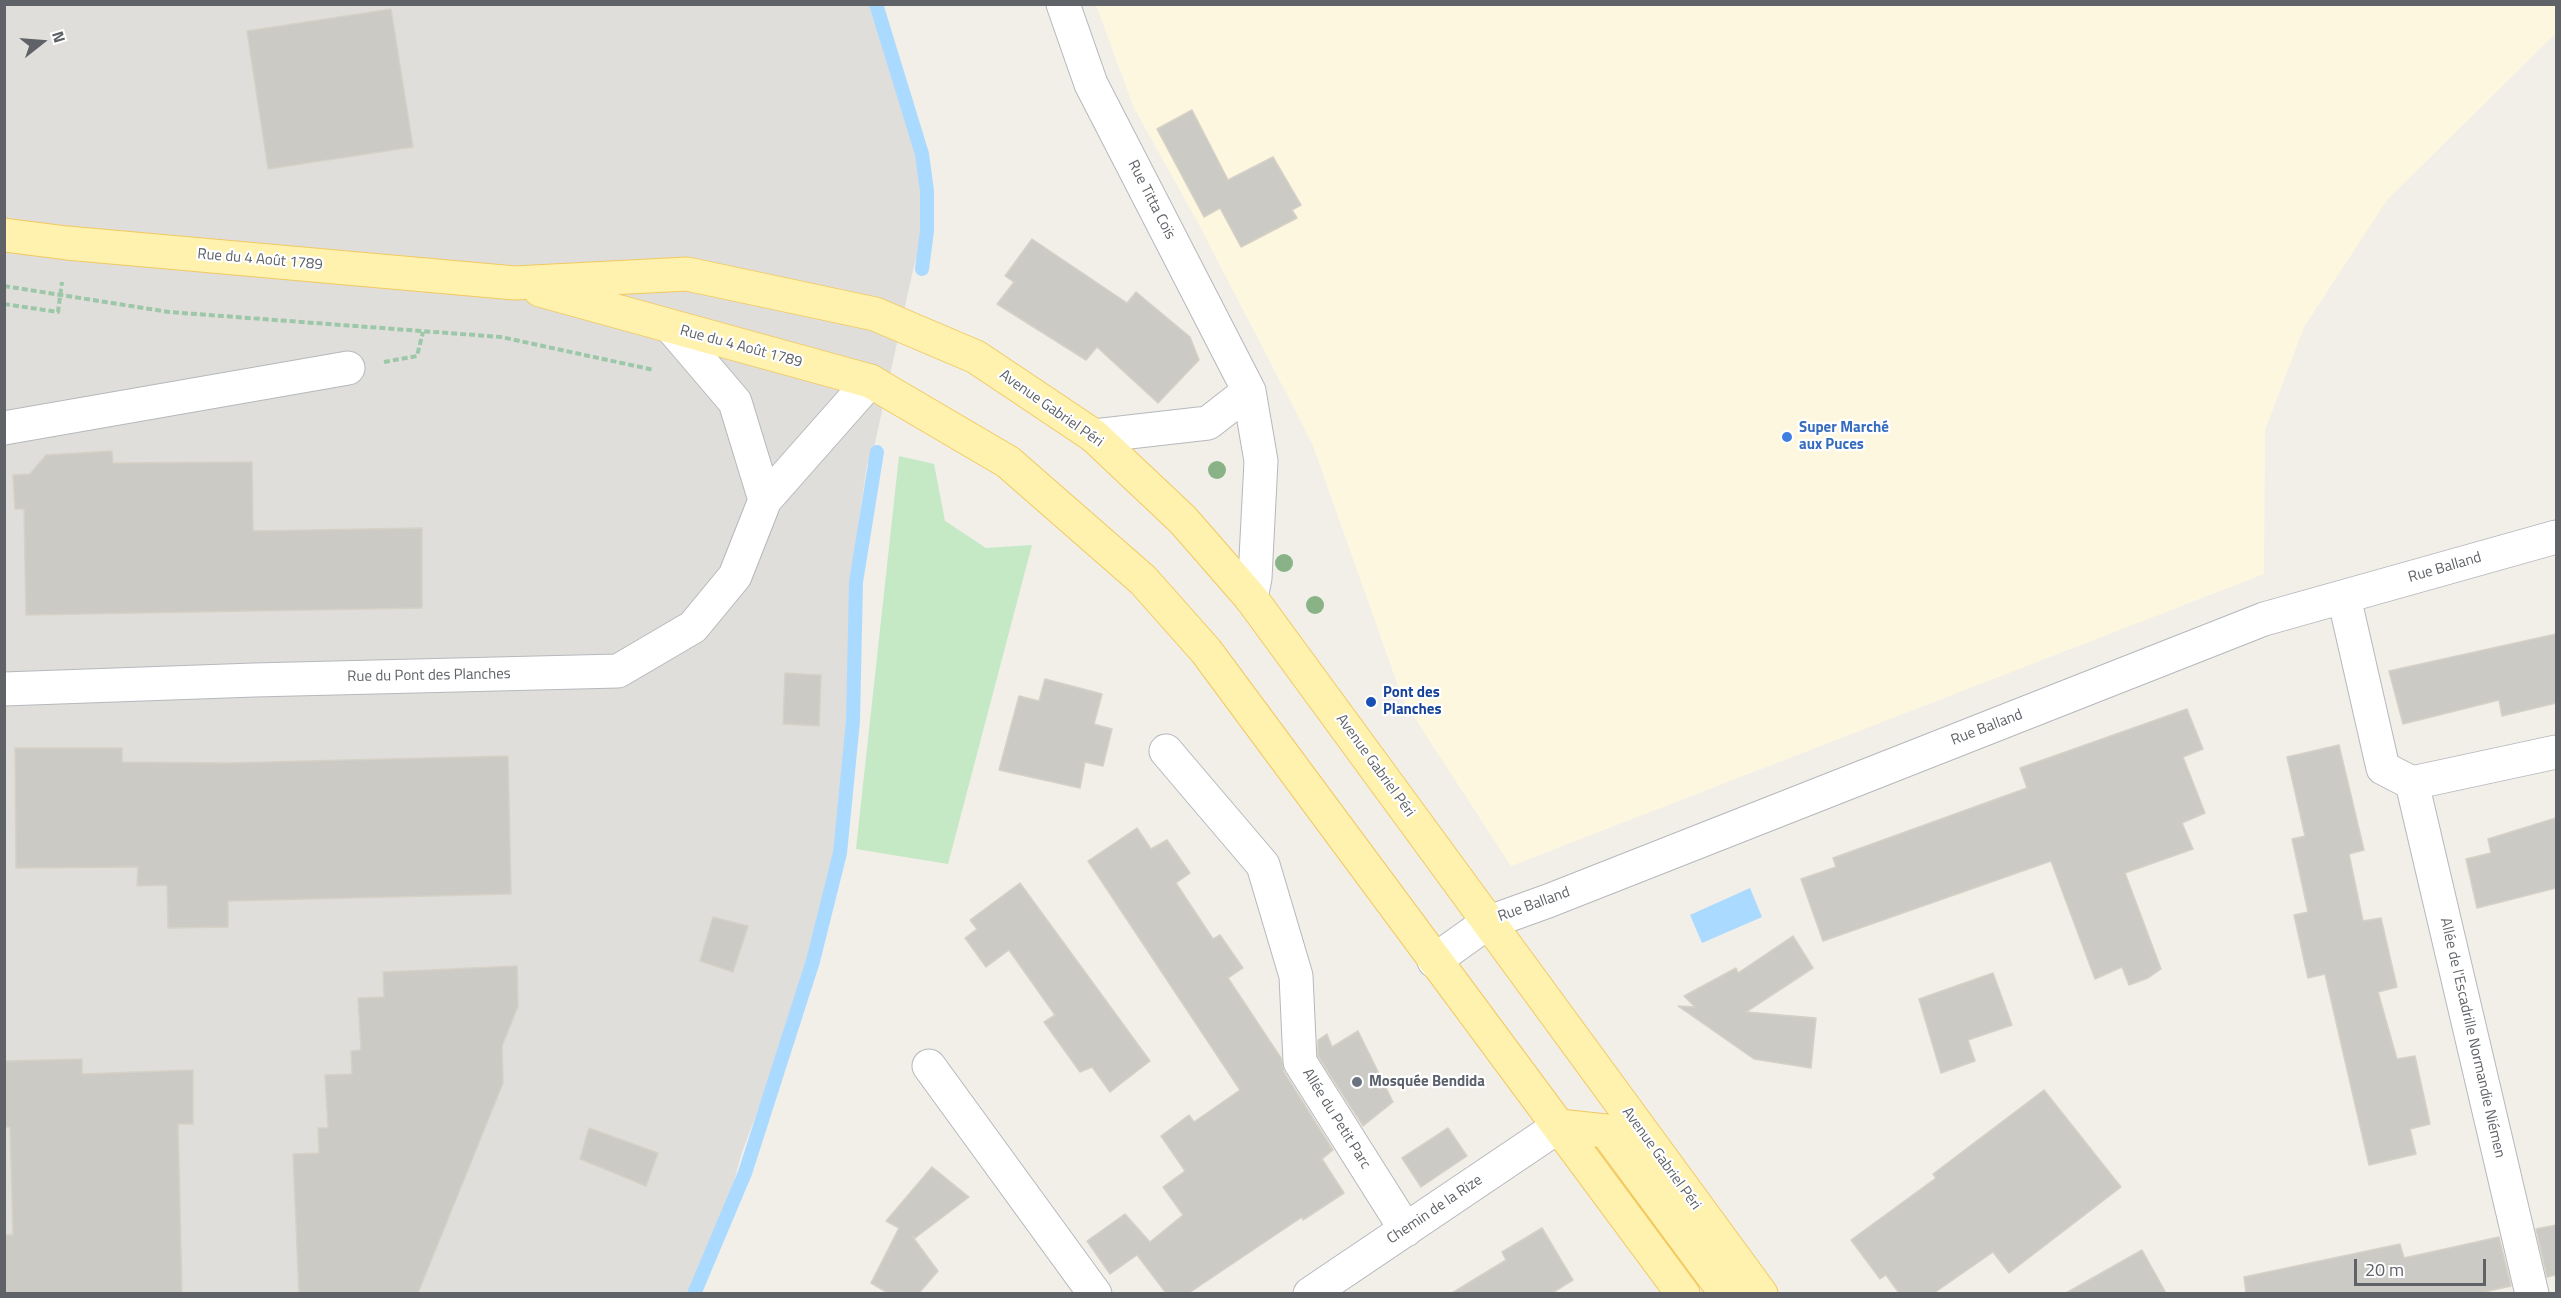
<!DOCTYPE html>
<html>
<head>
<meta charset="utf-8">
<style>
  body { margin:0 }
  #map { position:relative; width:2561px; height:1298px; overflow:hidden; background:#f1efe8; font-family:"Titillium Web",sans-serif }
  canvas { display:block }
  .frame { position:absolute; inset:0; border:6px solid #5f6368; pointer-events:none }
  .north { position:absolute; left:12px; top:12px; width:60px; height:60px; -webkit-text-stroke:4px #fff; paint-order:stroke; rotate:73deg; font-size:16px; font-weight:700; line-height:24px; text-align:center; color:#5f6368 }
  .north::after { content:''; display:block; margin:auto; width:21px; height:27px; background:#5f6368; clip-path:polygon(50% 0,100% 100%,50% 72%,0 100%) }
  .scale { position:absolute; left:2354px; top:1259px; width:132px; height:27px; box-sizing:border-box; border:3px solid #5f6368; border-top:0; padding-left:8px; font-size:18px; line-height:21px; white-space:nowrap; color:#5f6368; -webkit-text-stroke:4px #fff; paint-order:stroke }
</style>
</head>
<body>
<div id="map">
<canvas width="2561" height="1298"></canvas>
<div class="frame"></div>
<div class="north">N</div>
<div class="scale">20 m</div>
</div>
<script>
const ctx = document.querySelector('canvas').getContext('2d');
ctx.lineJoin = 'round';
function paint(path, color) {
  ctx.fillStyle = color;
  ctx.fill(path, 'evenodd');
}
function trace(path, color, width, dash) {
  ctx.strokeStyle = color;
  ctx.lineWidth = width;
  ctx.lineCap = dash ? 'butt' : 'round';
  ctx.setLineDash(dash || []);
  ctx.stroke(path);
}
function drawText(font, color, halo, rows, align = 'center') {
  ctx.font = font + ' "Titillium Web",sans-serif';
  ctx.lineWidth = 4.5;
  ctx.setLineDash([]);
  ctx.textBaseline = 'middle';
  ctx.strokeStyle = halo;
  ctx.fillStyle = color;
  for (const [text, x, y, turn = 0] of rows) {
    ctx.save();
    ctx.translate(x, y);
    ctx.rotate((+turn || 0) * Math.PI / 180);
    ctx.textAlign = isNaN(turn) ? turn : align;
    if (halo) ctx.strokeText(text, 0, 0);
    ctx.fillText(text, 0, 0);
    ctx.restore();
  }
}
const commercial = new Path2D(`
  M 2556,4 L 2556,33 L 2387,200 L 2304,327 L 2265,430 L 2264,574 L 1511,866 L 1403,700 L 1312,443 L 1197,221 L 1134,108 L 1096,5 Z`);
const industrial = new Path2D(`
  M 5,5 L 875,5 L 913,123 L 908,129 L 918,159 L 923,235 L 913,270 L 873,452 L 867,465 L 860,512 L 851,583 L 848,723 L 833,863 L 809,958 L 760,1104 L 741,1155 L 734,1182 L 690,1293 L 5,1294 Z`);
const green = new Path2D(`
  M 899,456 L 934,464 L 945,521 L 986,548 L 1032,545 L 948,864 L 856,849 Z`);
const water = new Path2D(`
  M 1750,888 L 1762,917 L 1702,943 L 1690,915 Z`);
const stream = new Path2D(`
  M 876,4 L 922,154 L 927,191 L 927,231 L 922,269
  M 694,1294 L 745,1173 L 813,961 L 840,853 L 853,721 L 856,582 L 877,452`);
const building = new Path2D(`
  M 391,9 L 413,147 L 268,169 L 247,31 Z
  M 1192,110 L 1228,180 L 1273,157 L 1301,205 L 1292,210 L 1297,218 L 1241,247 L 1220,208 L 1204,217 L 1157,129 Z
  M 1032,239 L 1127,303 L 1136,292 L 1190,337 L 1199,360 L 1158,403 L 1097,347 L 1086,360 L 997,304 L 1014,282 L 1005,276 Z
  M 112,451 L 113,463 L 252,462 L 253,531 L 422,528 L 422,608 L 26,615 L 24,509 L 15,509 L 13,475 L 30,474 L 46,455 Z
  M 2556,634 L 2556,703 L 2502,716 L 2499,700 L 2403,724 L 2389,671 Z
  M 785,673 L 821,675 L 819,726 L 783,724 Z
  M 1045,679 L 1102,694 L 1094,724 L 1112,729 L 1103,766 L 1085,762 L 1080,788 L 999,770 L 1019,696 L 1039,701 Z
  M 2187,709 L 2203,749 L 2183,757 L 2205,813 L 2182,823 L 2193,849 L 2125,873 L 2161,969 L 2148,978 L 2129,985 L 2122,967 L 2095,979 L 2051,861 L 1823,941 L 1801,879 L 1836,867 L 1833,858 L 2027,788 L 2020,768 Z
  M 2339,745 L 2364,850 L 2349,854 L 2363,921 L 2381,918 L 2397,987 L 2378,992 L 2397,1059 L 2415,1056 L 2430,1124 L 2410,1129 L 2416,1154 L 2369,1165 L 2325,974 L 2308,978 L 2294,915 L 2308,912 L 2292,839 L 2305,836 L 2287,757 Z
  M 15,748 L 122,748 L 122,762 L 227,763 L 508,756 L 511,894 L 228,901 L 228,927 L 168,928 L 167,885 L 137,886 L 138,867 L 16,868 Z
  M 2556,818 L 2556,888 L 2477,908 L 2466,859 L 2491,853 L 2488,839 Z
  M 1137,828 L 1151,849 L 1167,840 L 1190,873 L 1176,883 L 1213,939 L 1220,935 L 1243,968 L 1228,978 L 1281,1058 L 1284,1072 L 1333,1150 L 1322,1159 L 1344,1193 L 1303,1220 L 1302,1217 L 1189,1293 L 1166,1293 L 1137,1255 L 1110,1274 L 1087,1241 L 1125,1214 L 1150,1242 L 1183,1215 L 1163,1187 L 1185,1171 L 1161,1136 L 1189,1115 L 1194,1122 L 1240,1090 L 1088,861 Z
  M 1020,883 L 1150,1061 L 1110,1092 L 1092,1067 L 1080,1072 L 1044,1022 L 1055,1015 L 1009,950 L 986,967 L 965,938 L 977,929 L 970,920 Z
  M 713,917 L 748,926 L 733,972 L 700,961 Z
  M 1793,936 L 1813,968 L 1746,1012 L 1816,1018 L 1811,1068 L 1754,1059 L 1678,1006 L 1695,1007 L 1684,996 L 1736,968 L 1738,973 Z
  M 517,966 L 518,1006 L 502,1046 L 503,1083 L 418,1293 L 299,1293 L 293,1154 L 319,1153 L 318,1128 L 328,1128 L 325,1075 L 352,1074 L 351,1051 L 361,1050 L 358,998 L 384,997 L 383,972 Z
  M 1993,973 L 2012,1025 L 1968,1040 L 1975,1061 L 1941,1073 L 1919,999 Z
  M 1358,1031 L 1393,1102 L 1363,1126 L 1318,1056 L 1318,1040 L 1327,1034 L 1332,1047 Z
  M 82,1059 L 82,1074 L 193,1070 L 193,1124 L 178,1124 L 182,1293 L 4,1293 L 4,1235 L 13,1235 L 10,1127 L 4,1127 L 4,1061 Z
  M 2044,1090 L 2121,1187 L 2009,1273 L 1993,1252 L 1934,1293 L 1899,1293 L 1886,1275 L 1880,1279 L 1851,1240 L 1936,1178 L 1933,1174 Z
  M 589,1128 L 658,1153 L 646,1186 L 580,1159 Z
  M 1448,1128 L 1467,1156 L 1421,1187 L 1402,1158 Z
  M 932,1167 L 969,1197 L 915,1238 L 912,1236 L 938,1271 L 919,1293 L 888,1293 L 871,1283 L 899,1228 L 886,1221 Z
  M 2556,1225 L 2556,1275 L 2547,1277 L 2536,1229 Z
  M 1542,1228 L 1573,1280 L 1552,1293 L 1452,1293 L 1506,1260 L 1502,1252 Z
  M 2499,1237 L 2511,1286 L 2480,1293 L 2246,1293 L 2244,1277 L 2400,1244 L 2404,1258 Z
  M 2142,1250 L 2166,1293 L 2066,1293 Z`);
const path = new Path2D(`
  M 4,286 L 169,312 L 501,337 L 654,370
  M 4,304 L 58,312 L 62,282
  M 384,362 L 417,356 L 423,332`);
const minor = new Path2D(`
  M 1063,4 L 1091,84 L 1249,391 L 1261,461 L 1255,578 L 1251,598
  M 672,328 L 735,402 L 765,500
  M 4,428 L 348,368
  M 1094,436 L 1208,423 L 1249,391
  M 2344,597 L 2383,768 L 2412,783
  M 4,689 L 254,680 L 618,671 L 693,627 L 735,576 L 765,500 L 870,381
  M 1166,751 L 1263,865 L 1296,976 L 1300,1062 L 1406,1230
  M 1434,961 L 1487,923 L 1548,901 L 2264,619 L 2556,537
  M 929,1066 L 1095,1294
  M 1310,1294 L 1559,1126
  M 2532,1294 L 2412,783 L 2556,752`);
const major = new Path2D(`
  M 4,235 L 67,243 L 515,283 L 687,274 L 875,314 L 976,357 L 1094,436 L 1183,520 L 1251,598 L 1761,1294
  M 540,290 L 870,381 L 1008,462 L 1143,580 L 1206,651 L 1683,1294
  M 1559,1126 L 1606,1131 L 1716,1280 L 1742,1294`);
const trees = [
  [1217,470],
  [1284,563],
  [1315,605]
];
const markers = [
  [1787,437,6,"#3f7fe0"],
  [1371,702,6,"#1a4fb4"],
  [1357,1082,6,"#6b7280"]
];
const streetNames = [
  ["Rue Titta Coïs",1151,200,63],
  ["Rue du 4 Août 1789",260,260,5],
  ["Rue du 4 Août 1789",741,347,15],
  ["Avenue Gabriel Péri",1051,409,35],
  ["Rue Balland",2445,568,-16],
  ["Rue du Pont des Planches",429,676,-1],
  ["Rue Balland",1987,728,-21],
  ["Avenue Gabriel Péri",1375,766,54],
  ["Rue Balland",1534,905,-20],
  ["Allée de l'Escadrille Normandie Niémen",2472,1038,77],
  ["Allée du Petit Parc",1336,1119,58],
  ["Avenue Gabriel Péri",1661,1159,54],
  ["Chemin de la Rize",1435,1210,-34]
];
const shopNames = [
  ["Super Marché",1799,428],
  ["aux Puces",1799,445]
];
const transitNames = [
  ["Pont des",1383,693],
  ["Planches",1383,710]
];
const worshipNames = [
  ["Mosquée Bendida",1369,1082]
];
paint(commercial, '#fef7e0');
paint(industrial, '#e0deda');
paint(green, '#c5e8c5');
paint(water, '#aadaff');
trace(stream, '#aadaff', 14);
paint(building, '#cccac5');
trace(building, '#d6d1c6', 1.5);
trace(minor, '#b5b8bc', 35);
trace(major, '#f2c960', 35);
trace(path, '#9cc7a9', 4, [6, 3]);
trace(minor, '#fff', 33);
trace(major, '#fff2af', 33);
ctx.fillStyle = '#89b387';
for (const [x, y] of trees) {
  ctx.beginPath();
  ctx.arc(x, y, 9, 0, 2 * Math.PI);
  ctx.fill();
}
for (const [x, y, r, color] of markers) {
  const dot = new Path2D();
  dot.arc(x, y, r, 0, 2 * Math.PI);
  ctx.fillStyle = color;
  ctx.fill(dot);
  trace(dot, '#fff', 2);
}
drawText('15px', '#5f6368', '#fff', streetNames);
drawText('bold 15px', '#366cbe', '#fff', shopNames, 'left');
drawText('bold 15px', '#164399', '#fff', transitNames, 'left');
drawText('bold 15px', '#5b616d', '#fff', worshipNames, 'left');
</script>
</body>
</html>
